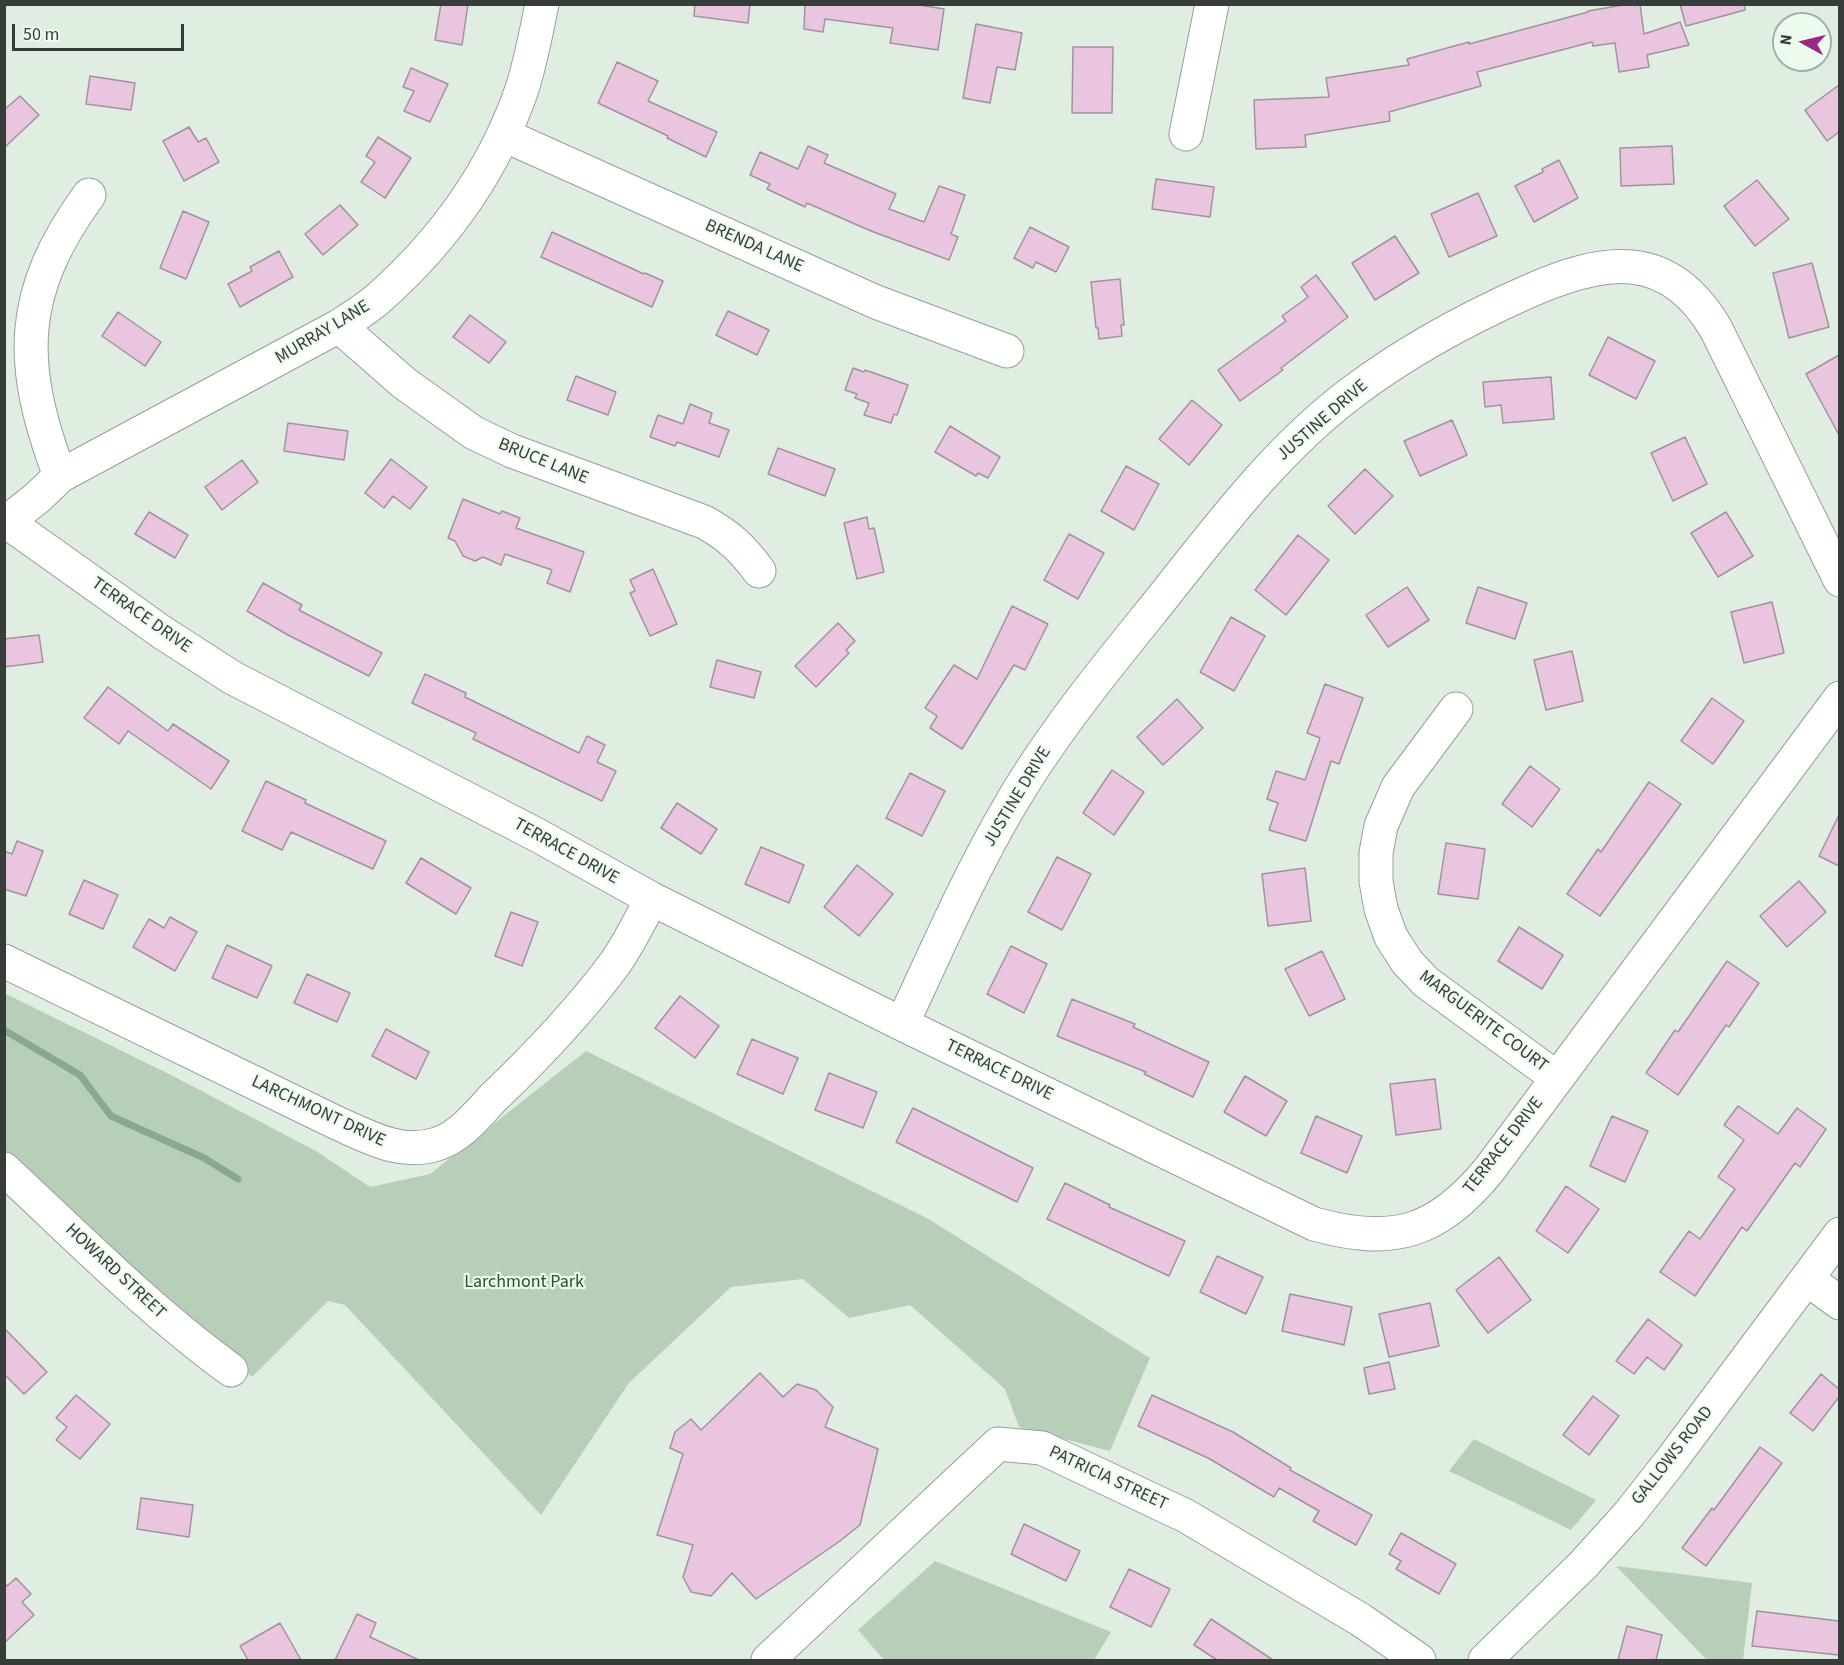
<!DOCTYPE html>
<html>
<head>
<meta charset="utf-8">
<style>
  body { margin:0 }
  #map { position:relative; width:1844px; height:1665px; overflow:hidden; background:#e0eee1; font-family:"Source Sans 3",sans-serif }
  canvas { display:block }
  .frame { position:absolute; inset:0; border:6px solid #373d38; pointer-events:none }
  .north { position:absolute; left:1772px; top:12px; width:60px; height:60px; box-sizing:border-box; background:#edfbee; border:2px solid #a4afa5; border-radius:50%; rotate:278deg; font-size:16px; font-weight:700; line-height:24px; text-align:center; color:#373d38 }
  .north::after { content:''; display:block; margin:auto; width:21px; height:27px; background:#9c2885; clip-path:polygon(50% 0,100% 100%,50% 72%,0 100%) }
  .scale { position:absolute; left:12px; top:24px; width:172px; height:27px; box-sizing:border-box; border:3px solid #373d38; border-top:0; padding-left:8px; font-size:18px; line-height:21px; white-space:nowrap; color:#373d38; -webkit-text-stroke:4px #edfbee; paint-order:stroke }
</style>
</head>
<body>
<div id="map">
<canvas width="1844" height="1665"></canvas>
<div class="frame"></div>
<div class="north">N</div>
<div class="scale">50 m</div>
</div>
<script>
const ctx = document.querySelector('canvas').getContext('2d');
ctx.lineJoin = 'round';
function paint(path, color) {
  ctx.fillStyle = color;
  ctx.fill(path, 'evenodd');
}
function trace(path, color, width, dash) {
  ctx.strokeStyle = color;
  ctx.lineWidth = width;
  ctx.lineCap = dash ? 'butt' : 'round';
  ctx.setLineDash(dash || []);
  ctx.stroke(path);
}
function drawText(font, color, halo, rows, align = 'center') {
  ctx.font = font + ' "Source Sans 3",sans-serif';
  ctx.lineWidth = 4.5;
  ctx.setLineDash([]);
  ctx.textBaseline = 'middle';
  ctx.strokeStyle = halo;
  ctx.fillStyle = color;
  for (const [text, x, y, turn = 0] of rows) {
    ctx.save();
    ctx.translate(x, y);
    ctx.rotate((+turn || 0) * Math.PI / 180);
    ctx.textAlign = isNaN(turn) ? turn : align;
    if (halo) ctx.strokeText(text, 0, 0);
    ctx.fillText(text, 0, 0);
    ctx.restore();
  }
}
const green = new Path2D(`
  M 4,993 L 173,1076 L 316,1151 L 370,1187 L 430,1174 L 586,1051 L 927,1218 L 1150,1358 L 1110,1451 L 1019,1427 L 1005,1389 L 910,1305 L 849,1318 L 803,1279 L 731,1287 L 629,1383 L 541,1515 L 345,1305 L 328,1301 L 252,1377 L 142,1283 L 50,1192 L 5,1152 Z
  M 1474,1439 L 1596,1500 L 1571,1530 L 1449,1471 Z
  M 935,1561 L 1111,1632 L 1094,1660 L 884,1660 L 858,1630 Z
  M 1616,1566 L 1752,1583 L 1743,1660 L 1707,1660 Z`);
const stream = new Path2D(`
  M 4,1030 L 80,1075 L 111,1116 L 204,1158 L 238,1179`);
const building = new Path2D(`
  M 441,4 L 468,4 L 462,45 L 435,40 Z
  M 695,4 L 750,4 L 748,23 L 694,16 Z
  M 805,4 L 913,4 L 944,9 L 938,50 L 890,43 L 893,28 L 825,19 L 823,32 L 804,29 Z
  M 1629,4 L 1640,4 L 1644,34 L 1680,22 L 1689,45 L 1647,55 L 1649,67 L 1619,72 L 1615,43 L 1593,46 L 1592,42 L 1477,72 L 1481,86 L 1389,112 L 1390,121 L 1305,135 L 1306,147 L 1256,149 L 1254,100 L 1329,97 L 1326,78 L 1409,65 L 1407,59 L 1469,42 L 1469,44 L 1588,12 L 1588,11 Z
  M 1680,4 L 1744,4 L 1745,10 L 1686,26 Z
  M 976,24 L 1022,33 L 1015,70 L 997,67 L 990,103 L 963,98 Z
  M 1073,47 L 1113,47 L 1112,113 L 1072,113 Z
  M 617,62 L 658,81 L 648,101 L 717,132 L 706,157 L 667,138 L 668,136 L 598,103 Z
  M 411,68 L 448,84 L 430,122 L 404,111 L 414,91 L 403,87 Z
  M 90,76 L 135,83 L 131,110 L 86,104 Z
  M 1839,85 L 1839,132 L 1827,141 L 1805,110 Z
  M 20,96 L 39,115 L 4,148 L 4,110 Z
  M 189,127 L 198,142 L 206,138 L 219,162 L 184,181 L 163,141 Z
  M 378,137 L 411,158 L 385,198 L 361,182 L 375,162 L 366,156 Z
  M 808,146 L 828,155 L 824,163 L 896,194 L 889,209 L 924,222 L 939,186 L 965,195 L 951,234 L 958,237 L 949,260 L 871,231 L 807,203 L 805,207 L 767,189 L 770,184 L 750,175 L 760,152 L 798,169 Z
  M 1672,146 L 1674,184 L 1621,186 L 1620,148 Z
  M 1559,160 L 1578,198 L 1534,222 L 1515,186 L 1543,172 L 1542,169 Z
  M 1156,179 L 1214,187 L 1210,217 L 1152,209 Z
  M 1757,180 L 1789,219 L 1755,246 L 1724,206 Z
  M 1478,193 L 1497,236 L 1449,257 L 1431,214 Z
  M 340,205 L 358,225 L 323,255 L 305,234 Z
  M 183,211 L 209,222 L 186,279 L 160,268 Z
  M 1030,227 L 1069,247 L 1056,272 L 1036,262 L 1033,268 L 1014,258 Z
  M 552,232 L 644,274 L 645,273 L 663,281 L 652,307 L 541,257 Z
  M 1395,236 L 1419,273 L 1375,300 L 1352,263 Z
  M 279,251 L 293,277 L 240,307 L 228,284 L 252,271 L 250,267 Z
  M 1812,263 L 1829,327 L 1789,338 L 1773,273 Z
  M 1316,275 L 1348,317 L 1281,368 L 1283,370 L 1240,401 L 1218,370 L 1286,321 L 1282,316 L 1308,297 L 1301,287 Z
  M 1120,279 L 1124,325 L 1121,325 L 1122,336 L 1099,339 L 1098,328 L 1096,328 L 1091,282 Z
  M 728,311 L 769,330 L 757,355 L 716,335 Z
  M 118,312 L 161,342 L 145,366 L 102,336 Z
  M 470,315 L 506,342 L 489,363 L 453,337 Z
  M 1608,337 L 1655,361 L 1636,399 L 1589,375 Z
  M 1839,355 L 1839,435 L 1806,374 Z
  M 853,368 L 864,372 L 865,370 L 908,385 L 897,415 L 894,414 L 891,423 L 864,415 L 869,403 L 855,398 L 857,394 L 845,390 Z
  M 576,376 L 616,392 L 608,415 L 567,400 Z
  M 1551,377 L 1554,419 L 1503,423 L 1501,405 L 1485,407 L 1483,382 Z
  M 1192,400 L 1222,425 L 1189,465 L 1159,439 Z
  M 690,404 L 712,413 L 709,423 L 729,430 L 719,457 L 677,442 L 675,446 L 650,437 L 658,415 L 683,424 Z
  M 1452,420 L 1467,455 L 1420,476 L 1404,441 Z
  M 288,423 L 348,431 L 344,460 L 284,451 Z
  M 950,426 L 1000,457 L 988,478 L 978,473 L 976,476 L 935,452 Z
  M 1685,437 L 1707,484 L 1673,501 L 1651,453 Z
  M 778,448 L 835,469 L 825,496 L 768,474 Z
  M 391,459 L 427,487 L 410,509 L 393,496 L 384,508 L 365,493 Z
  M 242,460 L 258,482 L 222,510 L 205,487 Z
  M 1126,466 L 1159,484 L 1134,530 L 1101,511 Z
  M 1365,469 L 1393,496 L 1355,534 L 1328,506 Z
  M 463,499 L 500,514 L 502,511 L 520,518 L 516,528 L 584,552 L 570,592 L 547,583 L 552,570 L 505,554 L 501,565 L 483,557 L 475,561 L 463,556 L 455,541 L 448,538 Z
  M 149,512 L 188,535 L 175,558 L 135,534 Z
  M 1726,512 L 1753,556 L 1718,577 L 1691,533 Z
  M 867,517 L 869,529 L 874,528 L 884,572 L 857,579 L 844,523 Z
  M 1069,534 L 1104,553 L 1078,599 L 1044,580 Z
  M 1298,535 L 1329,560 L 1286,615 L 1255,590 Z
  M 653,569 L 677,624 L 650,636 L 630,593 L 635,591 L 630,580 Z
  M 263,583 L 302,605 L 299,610 L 382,653 L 369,676 L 288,635 L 247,611 Z
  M 1407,587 L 1429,620 L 1388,647 L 1366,615 Z
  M 1478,587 L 1527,603 L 1515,639 L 1466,623 Z
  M 1772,602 L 1784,653 L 1744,663 L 1731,612 Z
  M 1012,606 L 1048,624 L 1025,670 L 1014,665 L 962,749 L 930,728 L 937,716 L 925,708 L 954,665 L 977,679 Z
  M 1231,617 L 1265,636 L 1234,691 L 1200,672 Z
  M 838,623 L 855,641 L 846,650 L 849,653 L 816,687 L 795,666 Z
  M 39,635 L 43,662 L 4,667 L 4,639 Z
  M 1572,651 L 1583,701 L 1546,710 L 1534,660 Z
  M 717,660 L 761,672 L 754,698 L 710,687 Z
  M 425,674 L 466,693 L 465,697 L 579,753 L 587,736 L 605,745 L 597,762 L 616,771 L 602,801 L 473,739 L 476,733 L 412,703 Z
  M 1325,684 L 1363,698 L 1339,764 L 1331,761 L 1306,841 L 1269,830 L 1278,803 L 1267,799 L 1276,771 L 1305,780 L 1320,738 L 1307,733 Z
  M 108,687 L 168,731 L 173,724 L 229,761 L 211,789 L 128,731 L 119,744 L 84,718 Z
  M 1712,698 L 1744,721 L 1713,764 L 1681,741 Z
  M 1177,699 L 1203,728 L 1163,765 L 1137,737 Z
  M 1530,766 L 1560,789 L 1532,827 L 1502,804 Z
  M 1112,770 L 1144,792 L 1114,835 L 1083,813 Z
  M 910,773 L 945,791 L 922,836 L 886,818 Z
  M 266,781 L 306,800 L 305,803 L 386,841 L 373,869 L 291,832 L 282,850 L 242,831 Z
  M 1649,782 L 1681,804 L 1600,916 L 1567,894 L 1598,849 L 1601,852 Z
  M 677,803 L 717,829 L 701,854 L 661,828 Z
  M 1839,815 L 1839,866 L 1819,856 Z
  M 17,841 L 43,851 L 26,896 L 4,889 L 4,851 L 12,854 Z
  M 1446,843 L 1485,849 L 1478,899 L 1438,894 Z
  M 761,847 L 804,865 L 789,903 L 745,884 Z
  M 1057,857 L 1091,874 L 1062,930 L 1028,912 Z
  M 421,858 L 471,888 L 456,914 L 406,883 Z
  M 857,865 L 893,894 L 859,936 L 824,907 Z
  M 1305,868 L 1311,921 L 1268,926 L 1262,874 Z
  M 84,880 L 118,895 L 103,929 L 69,914 Z
  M 1799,881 L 1826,912 L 1787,947 L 1760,916 Z
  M 511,912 L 538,922 L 522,966 L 495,956 Z
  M 170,917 L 197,932 L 175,971 L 133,947 L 149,919 L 164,928 Z
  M 1519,927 L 1563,955 L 1542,989 L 1498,961 Z
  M 227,945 L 272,966 L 257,998 L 212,978 Z
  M 1011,946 L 1047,964 L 1024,1013 L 987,994 Z
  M 1322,951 L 1345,999 L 1309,1016 L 1285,969 Z
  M 1727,961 L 1759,983 L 1729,1027 L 1726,1025 L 1678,1095 L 1646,1073 L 1675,1030 L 1678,1032 Z
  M 307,974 L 350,993 L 337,1022 L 294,1003 Z
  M 680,996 L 719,1026 L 695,1058 L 655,1028 Z
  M 1072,999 L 1135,1024 L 1133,1027 L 1209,1062 L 1193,1097 L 1144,1074 L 1146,1072 L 1057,1036 Z
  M 386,1029 L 429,1052 L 416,1079 L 372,1056 Z
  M 752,1039 L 798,1058 L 783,1094 L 737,1074 Z
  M 829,1073 L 877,1092 L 863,1128 L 815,1110 Z
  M 1245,1076 L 1287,1101 L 1266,1136 L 1224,1112 Z
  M 1435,1079 L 1441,1129 L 1396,1135 L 1390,1084 Z
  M 1738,1106 L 1778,1134 L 1797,1108 L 1826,1129 L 1800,1167 L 1795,1163 L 1747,1231 L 1742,1227 L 1695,1296 L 1660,1272 L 1689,1231 L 1700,1239 L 1735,1189 L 1718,1177 L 1744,1140 L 1724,1125 Z
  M 913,1108 L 1033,1168 L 1017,1202 L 896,1142 Z
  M 1316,1116 L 1362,1136 L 1347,1173 L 1301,1153 Z
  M 1612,1116 L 1648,1131 L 1625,1182 L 1590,1166 Z
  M 1065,1183 L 1110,1205 L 1109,1207 L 1185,1241 L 1169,1276 L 1047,1219 Z
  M 1566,1186 L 1599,1209 L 1568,1253 L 1536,1231 Z
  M 1217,1256 L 1263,1277 L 1246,1314 L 1200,1292 Z
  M 1499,1257 L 1531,1300 L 1488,1333 L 1456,1290 Z
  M 1290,1294 L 1352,1307 L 1344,1345 L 1282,1331 Z
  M 1430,1303 L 1439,1346 L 1389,1357 L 1379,1314 Z
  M 1648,1319 L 1682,1345 L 1664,1370 L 1647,1357 L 1634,1374 L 1616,1361 Z
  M 4,1328 L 47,1372 L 24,1394 L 4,1374 Z
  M 1389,1362 L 1395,1389 L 1369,1394 L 1364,1368 Z
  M 760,1373 L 783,1397 L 797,1384 L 816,1390 L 833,1407 L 825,1427 L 878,1449 L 860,1525 L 840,1541 L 756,1599 L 732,1573 L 711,1596 L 691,1592 L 683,1577 L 693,1545 L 657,1535 L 683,1454 L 670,1448 L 675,1432 L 691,1419 L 701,1430 Z
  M 1821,1374 L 1839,1389 L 1839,1397 L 1813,1431 L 1790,1413 Z
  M 76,1395 L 110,1424 L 80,1459 L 56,1440 L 67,1427 L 56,1418 Z
  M 1152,1395 L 1233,1432 L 1291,1468 L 1290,1470 L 1372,1515 L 1356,1545 L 1313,1521 L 1319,1511 L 1279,1488 L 1274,1497 L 1208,1458 L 1138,1426 Z
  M 1593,1396 L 1619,1416 L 1589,1455 L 1563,1435 Z
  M 1760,1447 L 1782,1463 L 1706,1566 L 1682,1548 L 1712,1508 L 1714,1510 Z
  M 141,1498 L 193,1505 L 189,1537 L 137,1529 Z
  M 1024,1524 L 1080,1551 L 1066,1581 L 1011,1554 Z
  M 1401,1533 L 1456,1564 L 1439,1594 L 1396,1569 L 1401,1561 L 1389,1554 Z
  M 1129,1569 L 1170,1589 L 1151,1627 L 1110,1607 Z
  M 16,1578 L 31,1594 L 22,1602 L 34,1615 L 4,1643 L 4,1583 L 7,1586 Z
  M 1757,1611 L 1839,1621 L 1839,1655 L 1752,1646 Z
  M 357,1614 L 376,1623 L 370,1637 L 419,1660 L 335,1660 Z
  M 1211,1619 L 1273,1660 L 1217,1660 L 1194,1645 Z
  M 280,1623 L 301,1660 L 248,1660 L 240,1646 Z
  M 1627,1626 L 1662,1635 L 1656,1660 L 1618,1660 Z`);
const minor = new Path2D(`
  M 1186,134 L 1212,4
  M 504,135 L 876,302 L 1007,351
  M 339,326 L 404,383 L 474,433 L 512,451 L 704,522 C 728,535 743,549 759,571
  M 60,476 C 18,364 17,294 89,195
  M 7,522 L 163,633 L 233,678 L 539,836 L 652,899 L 902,1024 L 1314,1224 C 1393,1246 1437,1233 1489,1170 L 1840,698
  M 4,524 L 37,498 L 60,476 L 339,326 C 353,317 368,308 380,297 C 444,240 494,170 522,89 C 531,61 536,33 542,4
  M 1456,709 L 1398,787 L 1381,826 L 1376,853 L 1376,881 L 1381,909 L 1391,937 L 1407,962 L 1426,982 L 1557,1078
  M 4,961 L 337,1123 C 369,1137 401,1156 437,1144 C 460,1137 477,1115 493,1098 C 536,1057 577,1014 613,966 C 628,946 639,921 652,899
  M 902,1024 C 936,952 968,877 1009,807 C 1049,738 1100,675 1151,612 C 1212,536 1271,454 1350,394 C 1405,352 1464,320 1527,292 C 1603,258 1668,247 1716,329 L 1840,580
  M 4,1169 C 78,1238 149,1310 231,1370
  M 1807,1279 L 1840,1303
  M 768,1660 L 998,1444 L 1042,1448 L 1186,1516 L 1361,1620 L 1419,1660`);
const major = new Path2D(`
  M 1485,1660 L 1583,1565 L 1629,1514 L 1670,1462 L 1840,1234`);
const streetNames = [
  ["BRENDA LANE",754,247,24],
  ["MURRAY LANE",323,333,-31],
  ["JUSTINE DRIVE",1323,421,-41],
  ["BRUCE LANE",543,462,22],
  ["TERRACE DRIVE",141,616,35],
  ["JUSTINE DRIVE",1018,797,-59],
  ["TERRACE DRIVE",566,852,29],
  ["MARGUERITE COURT",1483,1022,37],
  ["TERRACE DRIVE",999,1071,26],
  ["LARCHMONT DRIVE",318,1112,25],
  ["TERRACE DRIVE",1504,1146,-52],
  ["HOWARD STREET",115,1272,43],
  ["GALLOWS ROAD",1673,1456,-52],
  ["PATRICIA STREET",1108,1479,25]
];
const parkNames = [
  ["Larchmont Park",524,1283]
];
paint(green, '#b7cfb9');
trace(stream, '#89a98c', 7);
paint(building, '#eac5df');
trace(building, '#a1929c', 1.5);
trace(minor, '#94a194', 35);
trace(major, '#94a194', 35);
trace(minor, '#fff', 33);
trace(major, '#fff', 33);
drawText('18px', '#373d38', '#edfbee', streetNames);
drawText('18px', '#23522b', '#edfbee', parkNames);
</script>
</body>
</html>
